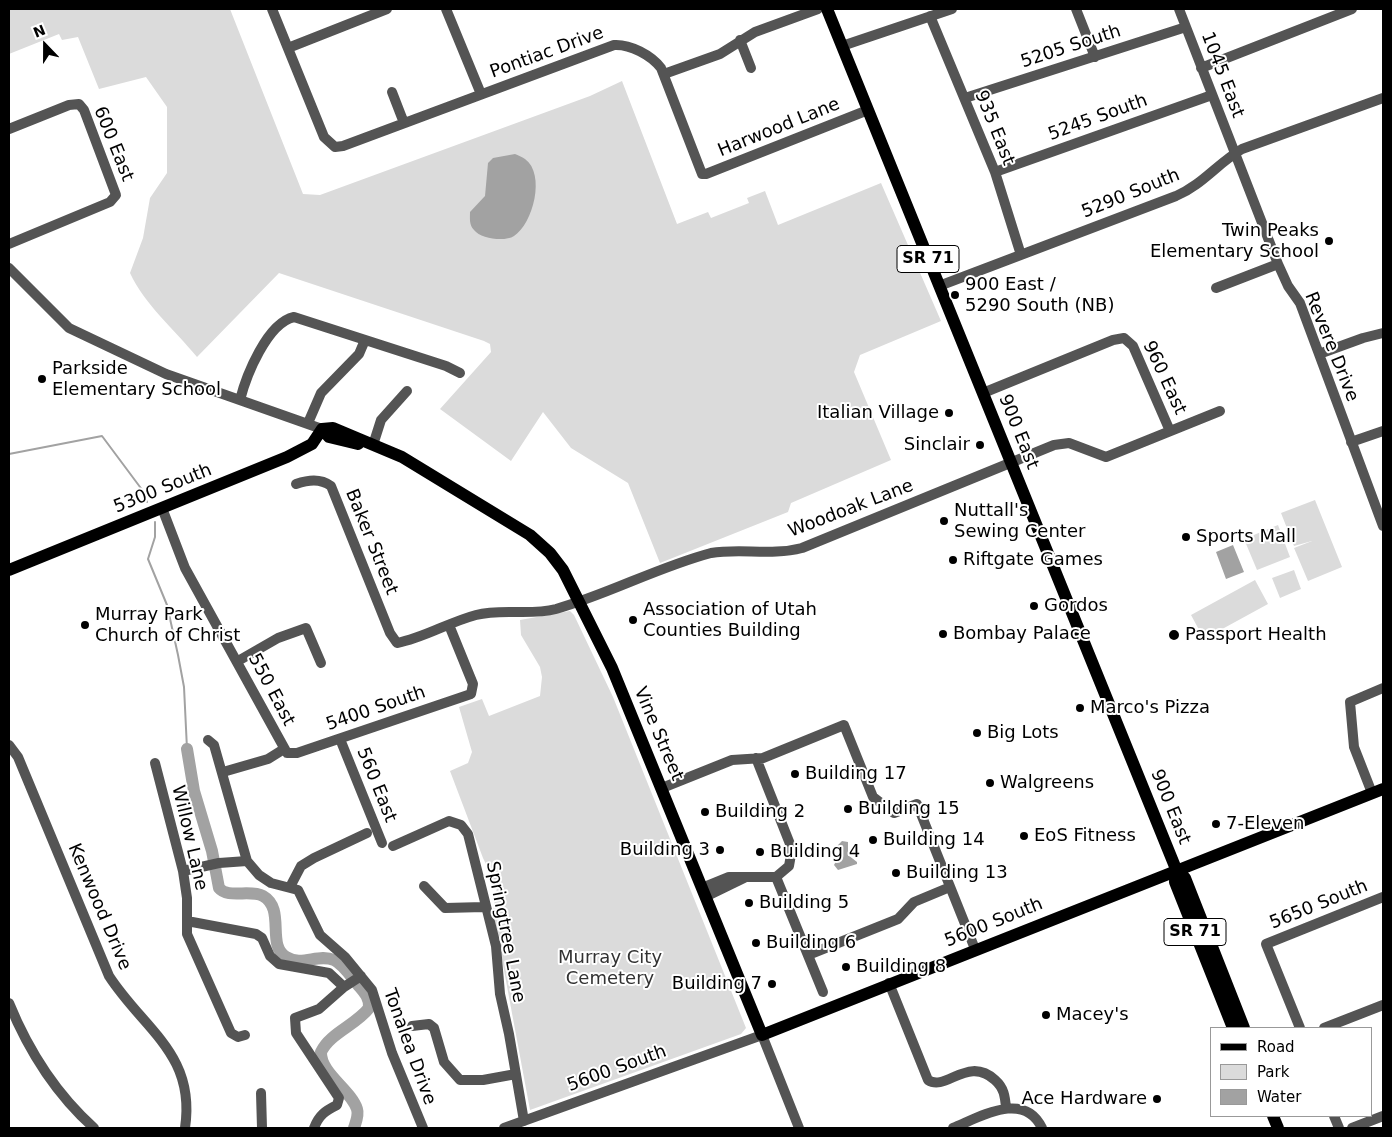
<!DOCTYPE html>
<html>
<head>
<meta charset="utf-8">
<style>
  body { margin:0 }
  #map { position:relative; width:1392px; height:1137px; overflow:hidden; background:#fff; font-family:"DejaVu Sans",sans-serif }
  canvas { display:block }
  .frame { position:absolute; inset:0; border:10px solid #000; pointer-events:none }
  .legend { position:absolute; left:1210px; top:1027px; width:162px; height:90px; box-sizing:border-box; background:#fff; border:1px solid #999; margin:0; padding:6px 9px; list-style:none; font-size:15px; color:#000 }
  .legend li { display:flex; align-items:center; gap:10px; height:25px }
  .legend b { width:25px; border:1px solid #999 }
  .north { position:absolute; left:20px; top:20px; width:50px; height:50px; -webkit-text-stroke:4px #fff; paint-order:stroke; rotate:338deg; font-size:14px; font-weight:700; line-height:20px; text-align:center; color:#000 }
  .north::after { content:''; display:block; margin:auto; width:18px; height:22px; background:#000; clip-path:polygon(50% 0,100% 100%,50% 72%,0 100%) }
</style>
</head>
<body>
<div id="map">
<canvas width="1392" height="1137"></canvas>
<div class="frame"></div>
<ul class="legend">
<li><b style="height:6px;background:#000"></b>Road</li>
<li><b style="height:14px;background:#dbdbdb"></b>Park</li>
<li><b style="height:14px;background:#a2a2a2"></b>Water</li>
</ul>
<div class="north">N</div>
</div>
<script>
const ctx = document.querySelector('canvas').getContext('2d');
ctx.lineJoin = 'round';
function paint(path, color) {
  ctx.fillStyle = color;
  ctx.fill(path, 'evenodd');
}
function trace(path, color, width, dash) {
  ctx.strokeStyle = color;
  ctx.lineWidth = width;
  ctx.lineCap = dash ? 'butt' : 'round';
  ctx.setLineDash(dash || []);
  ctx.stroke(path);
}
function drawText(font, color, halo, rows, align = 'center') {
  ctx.font = font + ' "DejaVu Sans",sans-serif';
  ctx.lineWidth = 4;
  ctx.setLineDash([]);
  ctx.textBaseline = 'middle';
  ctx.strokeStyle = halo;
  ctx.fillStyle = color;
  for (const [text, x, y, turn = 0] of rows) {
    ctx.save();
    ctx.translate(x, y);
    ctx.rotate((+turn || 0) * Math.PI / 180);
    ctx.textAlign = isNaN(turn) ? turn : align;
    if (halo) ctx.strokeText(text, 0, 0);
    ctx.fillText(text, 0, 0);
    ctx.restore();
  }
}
const green = new Path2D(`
  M 9,9 L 230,9 L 303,194 L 320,195 L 590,96 L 622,81 L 677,224 L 708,212 L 711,218 L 749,203 L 747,198 L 765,191 L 778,225 L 881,183 L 941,321 L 860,355 L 854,372 L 891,460 L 791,503 L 788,512 L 660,563 L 628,483 L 571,448 L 543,412 L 511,461 L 440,409 L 491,352 L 490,344 L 484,341 L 279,273 L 197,357 C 174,329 145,305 130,273 L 143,238 L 150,198 L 167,173 L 167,107 L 146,77 L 99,89 L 78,37 L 62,40 L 59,34 L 9,54 Z
  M 1315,500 L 1342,567 L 1308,581 L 1294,548 L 1312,541 L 1294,546 L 1281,513 Z
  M 1278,525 L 1290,557 L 1257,570 L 1244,539 Z
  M 1294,570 L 1301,589 L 1280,598 L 1272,578 Z
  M 1255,580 L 1268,604 L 1204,639 L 1191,615 Z
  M 570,611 L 574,615 L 613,697 L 746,1028 L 741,1034 L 530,1110 L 493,911 L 497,887 L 483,858 L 450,771 L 468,763 L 472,752 L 459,707 L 482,699 L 489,716 L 540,696 L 542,677 L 540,667 L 521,635 L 520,620 Z`);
const water = new Path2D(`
  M 515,154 C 518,155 522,157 525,159 C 546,174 533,224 514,236 C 505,242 481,239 474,230 C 469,225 470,218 470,212 L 485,196 L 488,163 L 493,158 Z
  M 1233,545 L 1244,572 L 1226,579 L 1216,552 Z
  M 842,841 L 848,842 L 848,855 L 857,862 L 857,864 L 838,870 L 834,865 L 840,853 L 836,847 Z`);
const stream = new Path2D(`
  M 9,454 L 102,436 L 143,491 L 147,502
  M 155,522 L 155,537 L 148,559 L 167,605 L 178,655 L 184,687 L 187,749`);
const river = new Path2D(`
  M 187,749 L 194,791 L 212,851 L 219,888 C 228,899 250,889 263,896 C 286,909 266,945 286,957 C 302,967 318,953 334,960 C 344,965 351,977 358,985 C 364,992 370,998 369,1008 C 356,1025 330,1033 321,1052 C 320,1073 351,1090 357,1109 C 359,1115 356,1122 354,1128`);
const minor = new Path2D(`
  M 272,9 L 324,137 L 335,147 L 343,146 L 614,45 C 630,44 651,55 661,68 L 702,174 L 706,174 L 868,110
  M 446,9 L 481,94
  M 1076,9 L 1095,57
  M 1179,9 L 1278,264 L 1288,286 L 1300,303 L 1383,526
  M 930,16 L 995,172 L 1021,255
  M 740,40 L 751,68
  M 842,46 L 952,9
  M 288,48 L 387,9
  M 1201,68 L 1352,9
  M 664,74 L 720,54 L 755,32 L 818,9
  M 392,92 L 404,123
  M 965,98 L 1186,27
  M 9,129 L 69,105 L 79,104 L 84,110 L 116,195 L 110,202 L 9,244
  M 995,172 L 1212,95
  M 9,268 L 69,328 L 166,374 L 322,429
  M 939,286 L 1176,196 C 1202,185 1218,163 1242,149 L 1383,98
  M 1216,288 L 1278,264
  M 1319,354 L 1363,338 L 1383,333
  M 983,393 L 1113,340 L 1124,338 L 1133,346 L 1170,431
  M 240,400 C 246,376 267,323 294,317 L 446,366 L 460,373
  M 308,423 L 321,393 L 359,354 L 365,340
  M 1351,442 L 1383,431
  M 373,445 L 381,420 L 407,391
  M 296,484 C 308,480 320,478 331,486 L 390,633 L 397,643 C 424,638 449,622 476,615 C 502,608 529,616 556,609 C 609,594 658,567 711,553 C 741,548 771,556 802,548 L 1054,445 L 1069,443 L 1106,457 L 1220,411
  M 162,508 L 185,568 L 287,753 L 297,753 L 471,694 L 473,684 L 449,625
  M 238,661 L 278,638 L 306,628 L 321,663
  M 340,739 L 382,843
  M 208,740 L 214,745 L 247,861 L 259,875 L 271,883 L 298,890 L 320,935 L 345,957 L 372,990 L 392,1053 L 423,1128
  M 9,745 L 18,757 L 109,976 C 144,1030 196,1054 185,1128
  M 155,763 L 183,871 L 187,898 L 187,934 L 231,1033 L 238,1037 L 245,1035
  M 223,772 L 268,759 L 284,749
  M 662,788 L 732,760 L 763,758 L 844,725 L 873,797 L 894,813 L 917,804 L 975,949
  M 1372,793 L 1354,747 L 1350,702 L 1383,688
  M 393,846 L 449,821 L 461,825 L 468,834 L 496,946 L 500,994 L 509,1034 L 524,1121
  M 183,871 L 219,863 L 247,861
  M 776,877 L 823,992
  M 424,886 L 445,908 L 484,907
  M 290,887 L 301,866 L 314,858 L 367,833
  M 702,888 L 729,877 L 776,877 L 789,866 L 792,849 L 756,758
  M 705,897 L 744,878
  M 187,921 L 256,934 L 262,938 L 270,956 L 279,964 L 329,973 L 344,987 L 319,1009 L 295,1018 L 296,1033 L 339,1098 L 337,1105 C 325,1111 319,1115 314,1128
  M 808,955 L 898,919 L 914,902 L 950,887
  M 889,983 L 928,1080 C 946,1092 968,1055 995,1080 C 1004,1088 1005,1096 1006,1108
  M 344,987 L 361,976
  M 9,1003 C 29,1052 55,1093 94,1128
  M 412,1026 L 429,1024 L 434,1028 L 444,1062 L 460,1080 L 483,1080 L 516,1074
  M 1300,1028 L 1266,944 L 1383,897
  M 1324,1028 L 1383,1005
  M 261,1093 L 262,1128
  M 1334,1116 L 1339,1128
  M 504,1128 L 762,1035 L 799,1128
  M 953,1128 C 980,1117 1024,1090 1042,1128
  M 1352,1128 L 1383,1116`);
const major = new Path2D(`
  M 827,9 L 1176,869 L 1185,878 L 1244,1028
  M 322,429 L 333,428 L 402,457 L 530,535 L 550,553 L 563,570 L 612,668 L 762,1035 L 1383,789
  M 322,429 L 329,437 L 358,444
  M 9,570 L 287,457 L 312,444 L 322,429
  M 1176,869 L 1175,882 L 1233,1028
  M 1273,1116 L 1278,1128`);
const markers = [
  [1329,241,5,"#000"],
  [955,295,5,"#000"],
  [42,379,5,"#000"],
  [949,413,5,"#000"],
  [980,445,5,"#000"],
  [944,521,5,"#000"],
  [1186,537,5,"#000"],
  [953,560,5,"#000"],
  [1034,606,5,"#000"],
  [633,620,5,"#000"],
  [85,625,5,"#000"],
  [943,634,5,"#000"],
  [1174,635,6,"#000"],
  [1080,708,5,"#000"],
  [977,733,5,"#000"],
  [795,774,5,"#000"],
  [990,783,5,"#000"],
  [848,809,5,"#000"],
  [705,812,5,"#000"],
  [1216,824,5,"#000"],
  [1024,836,5,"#000"],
  [873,840,5,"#000"],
  [720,850,5,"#000"],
  [760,852,5,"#000"],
  [896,873,5,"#000"],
  [749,903,5,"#000"],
  [756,943,5,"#000"],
  [846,967,5,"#000"],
  [772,984,5,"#000"],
  [1046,1015,5,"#000"],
  [1157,1099,5,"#000"]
];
const shields = [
  [928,259,62],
  [1195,932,62]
];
const shieldNames = [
  ["SR 71",928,259],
  ["SR 71",1195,932]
];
const streetNames = [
  ["5205 South",1071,47,-18],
  ["Pontiac Drive",547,53,-20],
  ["1045 East",1222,75,69],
  ["5245 South",1098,118,-20],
  ["Harwood Lane",779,128,-22],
  ["935 East",994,128,68],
  ["600 East",113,144,68],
  ["5290 South",1131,194,-22],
  ["Revere Drive",1331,347,68],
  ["960 East",1164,378,65],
  ["900 East",1018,432,68],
  ["5300 South",163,489,-22],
  ["Woodoak Lane",851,509,-21],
  ["Baker Street",371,542,68],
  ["550 East",271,690,62],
  ["5400 South",376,709,-19],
  ["Vine Street",658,734,67],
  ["560 East",376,785,68],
  ["900 East",1170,807,68],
  ["Willow Lane",189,838,77],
  ["5650 South",1319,905,-22],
  ["Kenwood Drive",99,907,67],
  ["5600 South",994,923,-22],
  ["Springtree Lane",505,932,79],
  ["Tonalea Drive",409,1047,70],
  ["5600 South",617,1069,-20]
];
const poiNames = [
  ["Twin Peaks",1319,231,"right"],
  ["Elementary School",1319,252,"right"],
  ["900 East /",965,285],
  ["5290 South (NB)",965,306],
  ["Parkside",52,369],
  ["Elementary School",52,390],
  ["Italian Village",939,413,"right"],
  ["Sinclair",970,445,"right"],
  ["Nuttall's",954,511],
  ["Sewing Center",954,532],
  ["Sports Mall",1196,537],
  ["Riftgate Games",963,560],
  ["Gordos",1044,606],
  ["Association of Utah",643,610],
  ["Counties Building",643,631],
  ["Murray Park",95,615],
  ["Church of Christ",95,636],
  ["Bombay Palace",953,634],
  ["Passport Health",1185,635],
  ["Marco's Pizza",1090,708],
  ["Big Lots",987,733],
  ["Building 17",805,774],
  ["Walgreens",1000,783],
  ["Building 15",858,809],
  ["Building 2",715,812],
  ["7-Eleven",1226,824],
  ["EoS Fitness",1034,836],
  ["Building 14",883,840],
  ["Building 3",710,850,"right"],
  ["Building 4",770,852],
  ["Building 13",906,873],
  ["Building 5",759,903],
  ["Building 6",766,943],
  ["Building 8",856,967],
  ["Building 7",762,984,"right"],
  ["Macey's",1056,1015],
  ["Ace Hardware",1147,1099,"right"]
];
const parkNames = [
  ["Murray City",610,958],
  ["Cemetery",610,979]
];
paint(green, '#dbdbdb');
paint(water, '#a2a2a2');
trace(stream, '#a2a2a2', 2);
trace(river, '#a2a2a2', 12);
trace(minor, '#545454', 10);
trace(major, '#000', 12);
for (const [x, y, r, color] of markers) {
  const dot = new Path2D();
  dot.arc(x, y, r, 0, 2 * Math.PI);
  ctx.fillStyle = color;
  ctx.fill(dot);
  trace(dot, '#fff', 2);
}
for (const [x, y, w] of shields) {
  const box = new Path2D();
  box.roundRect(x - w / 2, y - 13.5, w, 27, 4);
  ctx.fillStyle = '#fff';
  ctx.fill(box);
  trace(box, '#000', 1);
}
drawText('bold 16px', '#000', null, shieldNames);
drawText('18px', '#000', '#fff', streetNames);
drawText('18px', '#000', '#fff', poiNames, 'left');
drawText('18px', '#323232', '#fff', parkNames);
</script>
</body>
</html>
